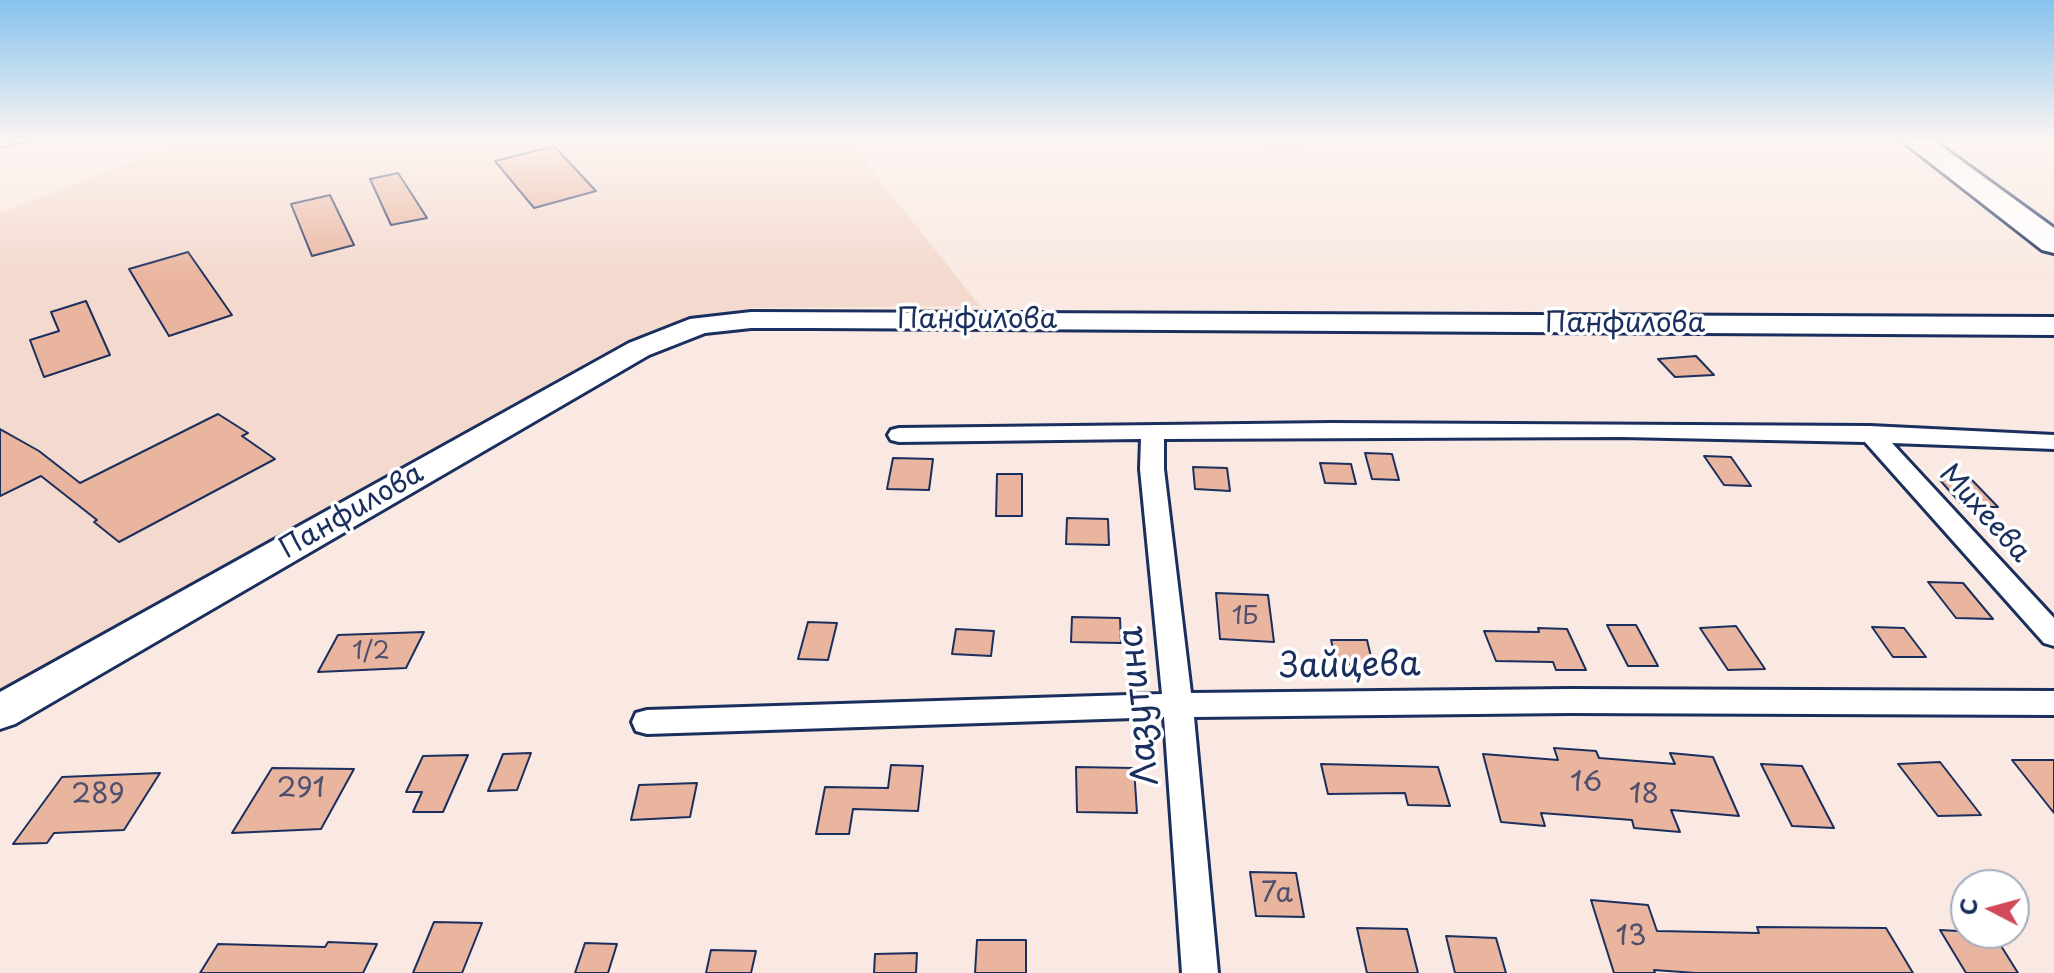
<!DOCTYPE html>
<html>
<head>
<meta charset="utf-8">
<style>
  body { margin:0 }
  #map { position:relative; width:2054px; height:973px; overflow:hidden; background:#f9e9e2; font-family:"Playpen Sans",sans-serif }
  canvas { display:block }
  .north { position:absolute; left:1950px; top:869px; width:80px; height:80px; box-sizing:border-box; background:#fff; border:2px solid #a4acbf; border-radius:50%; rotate:276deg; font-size:22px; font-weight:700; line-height:32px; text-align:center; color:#1b2f5e }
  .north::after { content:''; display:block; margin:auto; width:28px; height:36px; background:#d1495b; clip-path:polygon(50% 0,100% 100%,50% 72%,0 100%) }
</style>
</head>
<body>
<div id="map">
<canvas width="2054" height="973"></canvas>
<div class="north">С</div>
</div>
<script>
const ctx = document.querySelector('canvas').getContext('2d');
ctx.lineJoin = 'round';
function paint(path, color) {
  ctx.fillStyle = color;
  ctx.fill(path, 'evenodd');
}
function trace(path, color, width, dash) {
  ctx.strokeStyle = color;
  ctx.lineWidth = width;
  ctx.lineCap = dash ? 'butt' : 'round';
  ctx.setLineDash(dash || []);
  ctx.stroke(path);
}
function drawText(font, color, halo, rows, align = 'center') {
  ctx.font = font + ' "Playpen Sans",sans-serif';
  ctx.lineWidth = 7;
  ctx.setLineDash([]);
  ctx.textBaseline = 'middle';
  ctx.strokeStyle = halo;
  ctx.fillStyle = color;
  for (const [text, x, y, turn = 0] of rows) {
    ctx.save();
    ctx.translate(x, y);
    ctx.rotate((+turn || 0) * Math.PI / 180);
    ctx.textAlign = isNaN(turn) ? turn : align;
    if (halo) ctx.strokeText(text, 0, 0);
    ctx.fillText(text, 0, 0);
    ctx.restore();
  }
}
const built = new Path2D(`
  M 187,140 L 848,140 L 980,306 L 750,308 L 692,318 L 625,341 L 0,696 L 0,213 Z
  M 1248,140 L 1347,140 L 1273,156 Z`);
const building = new Path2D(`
  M 554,146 L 596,191 L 534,208 L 495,161 Z
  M 398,173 L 413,196 L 427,218 L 391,225 L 370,179 Z
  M 330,195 L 354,245 L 312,256 L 291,204 Z
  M 188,252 L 232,315 L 169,336 L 129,269 Z
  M 86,301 L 110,355 L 44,377 L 30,340 L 59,331 L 51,312 Z
  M 1696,356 L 1714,375 L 1675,377 L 1658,359 Z
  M 218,414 L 248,433 L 242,436 L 275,459 L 119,542 L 94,522 L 97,520 L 41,476 L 0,496 L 0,429 L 39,451 L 80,483 Z
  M 1365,453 L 1392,454 L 1399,480 L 1372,479 Z
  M 1704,456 L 1731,457 L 1751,486 L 1724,485 Z
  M 893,458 L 933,459 L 929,490 L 887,489 Z
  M 1320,463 L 1351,464 L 1356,484 L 1325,483 Z
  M 1193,467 L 1227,468 L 1230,491 L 1195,489 Z
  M 997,474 L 1022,474 L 1022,516 L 996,516 Z
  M 1938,478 L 1970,478 L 1998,507 L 1964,507 Z
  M 1067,518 L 1108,519 L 1109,545 L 1066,544 Z
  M 1928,582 L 1963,583 L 1993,619 L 1956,618 Z
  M 1216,593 L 1268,595 L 1274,642 L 1220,639 Z
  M 1072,617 L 1120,618 L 1121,643 L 1071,642 Z
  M 808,622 L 837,623 L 828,660 L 798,659 Z
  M 1607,625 L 1636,625 L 1658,666 L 1628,666 Z
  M 1736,626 L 1765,669 L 1728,670 L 1700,628 Z
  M 1872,627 L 1904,628 L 1926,657 L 1893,657 Z
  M 1538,628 L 1567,629 L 1586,670 L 1556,670 L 1553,662 L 1496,661 L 1484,631 L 1539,632 Z
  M 956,629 L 994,631 L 991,656 L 952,654 Z
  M 424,632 L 406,668 L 318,672 L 338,635 Z
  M 1331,640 L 1367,640 L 1373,665 L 1337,664 Z
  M 1554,748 L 1596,751 L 1599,758 L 1675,764 L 1670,753 L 1713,757 L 1739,816 L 1671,810 L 1680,832 L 1634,828 L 1632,820 L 1541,813 L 1545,826 L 1501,822 L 1483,754 L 1558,760 Z
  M 531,753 L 517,790 L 488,791 L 503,754 Z
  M 468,755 L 443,812 L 413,812 L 422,792 L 406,792 L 423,756 Z
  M 2012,760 L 2054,760 L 2054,813 Z
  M 1940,762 L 1981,815 L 1938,816 L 1898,764 Z
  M 1321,764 L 1438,767 L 1450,806 L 1408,805 L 1405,793 L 1328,794 Z
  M 1761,764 L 1802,766 L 1834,828 L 1792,826 Z
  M 891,765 L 923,766 L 918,811 L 853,809 L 849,834 L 816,834 L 825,787 L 888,788 Z
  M 1076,767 L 1134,768 L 1137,813 L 1077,812 Z
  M 272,768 L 354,769 L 321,829 L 232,833 Z
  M 160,773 L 124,830 L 54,833 L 47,843 L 13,844 L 62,777 Z
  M 697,783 L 690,817 L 631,820 L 639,785 Z
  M 1250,872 L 1296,873 L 1304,917 L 1256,916 Z
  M 1591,900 L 1648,905 L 1657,931 L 1759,933 L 1757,927 L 1886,928 L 1913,973 L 1696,973 L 1654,970 L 1655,973 L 1614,973 Z
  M 434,922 L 482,923 L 462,973 L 413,973 Z
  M 1357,928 L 1407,929 L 1418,973 L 1367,973 Z
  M 1940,930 L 1993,933 L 2018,973 L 1966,973 Z
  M 1446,936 L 1496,938 L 1506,973 L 1455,973 Z
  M 977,940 L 1026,940 L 1026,973 L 975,973 Z
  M 328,942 L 377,944 L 363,973 L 200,973 L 218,944 L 325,947 Z
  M 585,943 L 617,944 L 608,973 L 575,973 Z
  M 711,950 L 756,951 L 751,973 L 706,973 Z
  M 917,953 L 916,973 L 874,973 L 875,954 Z`);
const street = new Path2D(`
  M 1332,423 L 1870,426 L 2054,435 L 2054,449 L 1892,443 L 2054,618 L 2054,646 L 2044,643 L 1865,442 L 1621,437 L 1164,439 L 1164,469 L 1191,693 L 1570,689 L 2054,691 L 2054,715 L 1570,713 L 1194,717 L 1218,973 L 1182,973 L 1164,717 L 647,734 L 636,731 L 632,722 L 636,713 L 647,710 L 1162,694 L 1140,469 L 1141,439 L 899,442 L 891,440 L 888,435 L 891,430 L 899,428 Z`);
const secondary = new Path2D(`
  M 751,312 L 2054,317 L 2054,335 L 812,328 L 751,328 L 705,333 L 649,355 L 15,724 L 0,729 L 0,692 L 629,343 L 690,319 Z`);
const highway = new Path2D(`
  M 1901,140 L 1933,140 L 2054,228 L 2054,253 L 2042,250 Z`);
const rail = new Path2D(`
  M 0,145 L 33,140`);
const numberNames = [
  ["1Б",1245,617],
  ["1/2",371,652]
];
const streetNames = [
  ["Панфилова",977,320],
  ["Панфилова",1625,324],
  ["Панфилова",352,512,-30],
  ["Михеева",1984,514,48]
];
const nearNumbernames = [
  ["16",1586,783],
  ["291",301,789],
  ["289",98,795],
  ["18",1644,795],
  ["7а",1277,894],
  ["13",1631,937]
];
const nearStreetnames = [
  ["Зайцева",1350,667,-1],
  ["Лазутина",1140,706,-96]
];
paint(built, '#f4d9ce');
paint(building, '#eab59e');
trace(building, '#1b2f5e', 2);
trace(street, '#1b2f5e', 6);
trace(secondary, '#1b2f5e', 6);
trace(highway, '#1b2f5e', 6);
paint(street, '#fff');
paint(secondary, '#fff');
paint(highway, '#fff');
trace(rail, '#1b2f5e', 6);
trace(rail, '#fff', 4, [13]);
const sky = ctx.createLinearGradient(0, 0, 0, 276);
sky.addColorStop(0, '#86c2ee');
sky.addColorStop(0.51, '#fcf5f2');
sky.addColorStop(1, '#fcf5f200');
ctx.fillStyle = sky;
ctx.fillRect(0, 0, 2054, 276);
drawText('24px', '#4f506e', null, numberNames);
drawText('28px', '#1b2f5e', '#fff', streetNames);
drawText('28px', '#4f506e', null, nearNumbernames);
drawText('34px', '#1b2f5e', '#fff', nearStreetnames);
</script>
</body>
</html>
